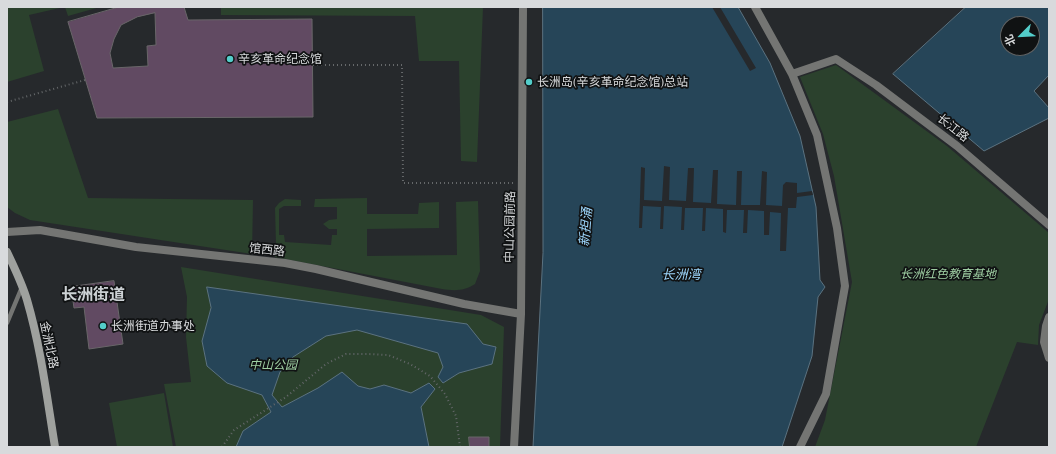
<!DOCTYPE html>
<html>
<head>
<meta charset="utf-8">
<style>
  body { margin:0 }
  #map { position:relative; width:1056px; height:454px; overflow:hidden; background:#26292c; font-family:"Playfair Display","Noto Sans SC",serif }
  canvas { display:block }
  .frame { position:absolute; inset:0; border:8px solid #d8dadc; pointer-events:none }
  .north { position:absolute; left:1000px; top:16px; width:40px; height:40px; box-sizing:border-box; background:#101213; border:1px solid #606263; border-radius:50%; rotate:246deg; font-size:11px; font-weight:700; line-height:16px; text-align:center; color:#d8dadc }
  .north::after { content:''; display:block; margin:auto; width:14px; height:18px; background:#53cdca; clip-path:polygon(50% 0,100% 100%,50% 72%,0 100%) }
</style>
</head>
<body>
<div id="map">
<canvas width="1056" height="454"></canvas>
<div class="frame"></div>
<div class="north">北</div>
</div>
<script>
const ctx = document.querySelector('canvas').getContext('2d');
ctx.lineJoin = 'round';
function paint(path, color) {
  ctx.fillStyle = color;
  ctx.fill(path, 'evenodd');
}
function trace(path, color, width, dash) {
  ctx.strokeStyle = color;
  ctx.lineWidth = width;
  ctx.lineCap = dash ? 'butt' : 'round';
  ctx.setLineDash(dash || []);
  ctx.stroke(path);
}
function drawText(font, color, halo, rows, align = 'center') {
  ctx.font = font + ' "Playfair Display","Noto Sans SC",serif';
  ctx.lineWidth = 3.5;
  ctx.setLineDash([]);
  ctx.textBaseline = 'middle';
  ctx.strokeStyle = halo;
  ctx.fillStyle = color;
  for (const [text, x, y, turn = 0] of rows) {
    ctx.save();
    ctx.translate(x, y);
    ctx.rotate((+turn || 0) * Math.PI / 180);
    ctx.textAlign = isNaN(turn) ? turn : align;
    if (halo) ctx.strokeText(text, 0, 0);
    ctx.fillText(text, 0, 0);
    ctx.restore();
  }
}
const green = new Path2D(`
  M 7,7 L 64,7 L 29,15 L 44,71 L 7,82 Z
  M 65,7 L 100,7 L 68,16 Z
  M 221,7 L 483,7 L 477,162 L 461,161 L 459,61 L 419,61 L 415,16 L 221,15 Z
  M 836,65 L 947,146 L 1049,233 L 1049,299 L 1039,325 L 1038,345 L 1017,342 L 976,447 L 815,447 L 825,420 L 852,282 L 834,176 L 823,134 L 800,77 Z
  M 58,109 L 88,198 L 253,200 L 252,254 L 30,220 L 15,213 L 7,207 L 7,122 Z
  M 367,198 L 367,214 L 418,214 L 419,203 L 439,202 L 439,228 L 367,229 L 367,256 L 457,255 L 456,202 L 478,201 L 480,271 L 475,284 C 464,291 455,291 442,289 L 275,257 L 276,244 L 275,208 L 279,203 L 285,199 L 301,200 L 301,206 L 284,206 L 279,209 L 279,235 L 284,235 L 285,242 L 331,245 L 332,235 L 337,235 L 337,229 L 329,229 L 323,224 L 329,220 L 337,219 L 337,207 L 314,207 L 315,199 Z
  M 181,267 L 481,315 L 504,327 L 500,447 L 176,447 L 164,384 L 191,382 L 186,337 L 187,297 Z
  M 164,393 L 173,447 L 117,447 L 109,403 Z`);
const water = new Path2D(`
  M 543,7 L 738,7 L 770,63 L 800,136 L 816,207 L 820,280 L 825,287 L 818,297 L 812,356 L 782,447 L 533,447 L 543,253 Z
  M 966,7 L 1049,7 L 1049,75 L 1034,91 L 1049,108 L 1049,118 L 984,151 L 893,74 ZM 1008,24 L 1032,24 L 1032,48 L 1008,48 Z
  M 207,287 L 467,324 L 483,344 L 496,347 L 492,364 L 459,373 L 443,383 L 438,377 L 443,367 L 438,353 L 357,330 L 326,336 L 293,357 L 280,372 L 272,395 L 282,407 L 318,388 L 342,372 L 358,386 L 370,389 L 384,385 L 411,393 L 429,383 L 435,389 L 421,407 L 429,447 L 236,447 L 243,431 L 271,412 L 262,395 L 227,383 L 207,366 L 202,341 L 211,308 Z`);
const pier = new Path2D(`
  M 712,7 L 720,7 L 756,68 L 750,71 Z
  M 664,166 L 670,167 L 669,200 L 686,201 L 688,168 L 694,168 L 693,202 L 711,203 L 713,170 L 718,170 L 717,204 L 736,205 L 737,171 L 742,171 L 741,205 L 760,205 L 762,171 L 767,172 L 766,205 L 782,206 L 783,185 L 786,182 L 797,183 L 797,193 L 812,191 L 813,195 L 797,197 L 796,208 L 788,208 L 786,251 L 780,251 L 781,213 L 770,212 L 769,235 L 764,235 L 764,211 L 748,210 L 747,233 L 743,233 L 744,210 L 727,210 L 726,233 L 723,232 L 723,209 L 706,208 L 705,231 L 702,231 L 703,208 L 685,208 L 684,230 L 681,230 L 682,207 L 664,206 L 663,229 L 660,229 L 661,207 L 643,206 L 642,228 L 639,228 L 641,167 L 645,168 L 644,200 L 662,201 Z`);
const building = new Path2D(`
  M 119,7 L 184,7 L 188,20 L 312,19 L 313,117 L 97,118 L 68,22 ZM 155,13 L 156,45 L 147,46 L 148,66 L 113,68 L 110,53 L 114,39 L 121,25 L 137,17 Z
  M 114,281 L 123,344 L 89,349 L 84,307 L 74,308 L 71,287 Z
  M 469,437 L 489,437 L 489,447 L 470,447 Z`);
const path = new Path2D(`
  M 313,65 L 402,65 L 403,183 L 514,183
  M 7,102 L 85,80
  M 222,447 L 234,430 L 286,397 L 326,364 L 346,354 L 367,354 L 388,355 L 410,364 L 430,376 L 445,394 L 456,416 L 460,447`);
const service = new Path2D(`
  M 7,323 L 22,287`);
const minor = new Path2D(`
  M 755,7 L 792,74 L 817,135 L 837,228 L 845,286 L 826,394 L 800,447
  M 792,74 L 836,59 L 876,85 L 957,146 L 1049,225
  M 7,232 L 40,230 L 136,247 L 285,263 L 316,269 L 464,304 L 521,314
  M 1049,317 L 1046,326 L 1044,342 L 1049,358
  M 514,447 L 521,314 L 523,7`);
const secondary = new Path2D(`
  M 7,252 C 14,267 22,283 27,300 C 41,348 47,398 55,447`);
const markers = [
  [230,59,4,"#53cdca"],
  [529,82,4,"#53cdca"],
  [103,326,4,"#53cdca"]
];
const poiNames = [
  ["辛亥革命纪念馆",238,59],
  ["长洲岛(辛亥革命纪念馆)总站",537,82],
  ["长洲街道办事处",111,326]
];
const streetNames = [
  ["长江路",953,128,38],
  ["中山公园前路",510,227,-89],
  ["馆西路",267,250,6],
  ["金洲北路",49,345,78]
];
const parkNames = [
  ["长洲红色教育基地",948,274],
  ["中山公园",273,365]
];
const waterNames = [
  ["新担涌",586,227,-85],
  ["长洲湾",681,275]
];
const districtNames = [
  ["长洲街道",93,295]
];
paint(green, '#2b412d');
paint(water, '#264558');
trace(water, '#5b7280', 1);
paint(pier, '#26292c');
paint(building, '#614a62');
trace(building, '#696669', 1);
trace(path, '#65686a', 2, [1, 3]);
trace(service, '#747573', 4.5);
trace(minor, '#747573', 8);
trace(secondary, '#9fa19e', 8);
for (const [x, y, r, color] of markers) {
  const dot = new Path2D();
  dot.arc(x, y, r, 0, 2 * Math.PI);
  ctx.fillStyle = color;
  ctx.fill(dot);
  trace(dot, '#101213', 1.5);
}
drawText('12px', '#d8dadc', '#101213', poiNames, 'left');
drawText('12px', '#d8dadc', '#101213', streetNames);
drawText('italic 12px', '#9fcfa3', '#101213', parkNames);
drawText('italic 13px', '#9ed7fd', '#101213', waterNames);
drawText('bold 16px', '#ccd1d4', '#101213', districtNames);
</script>
</body>
</html>
